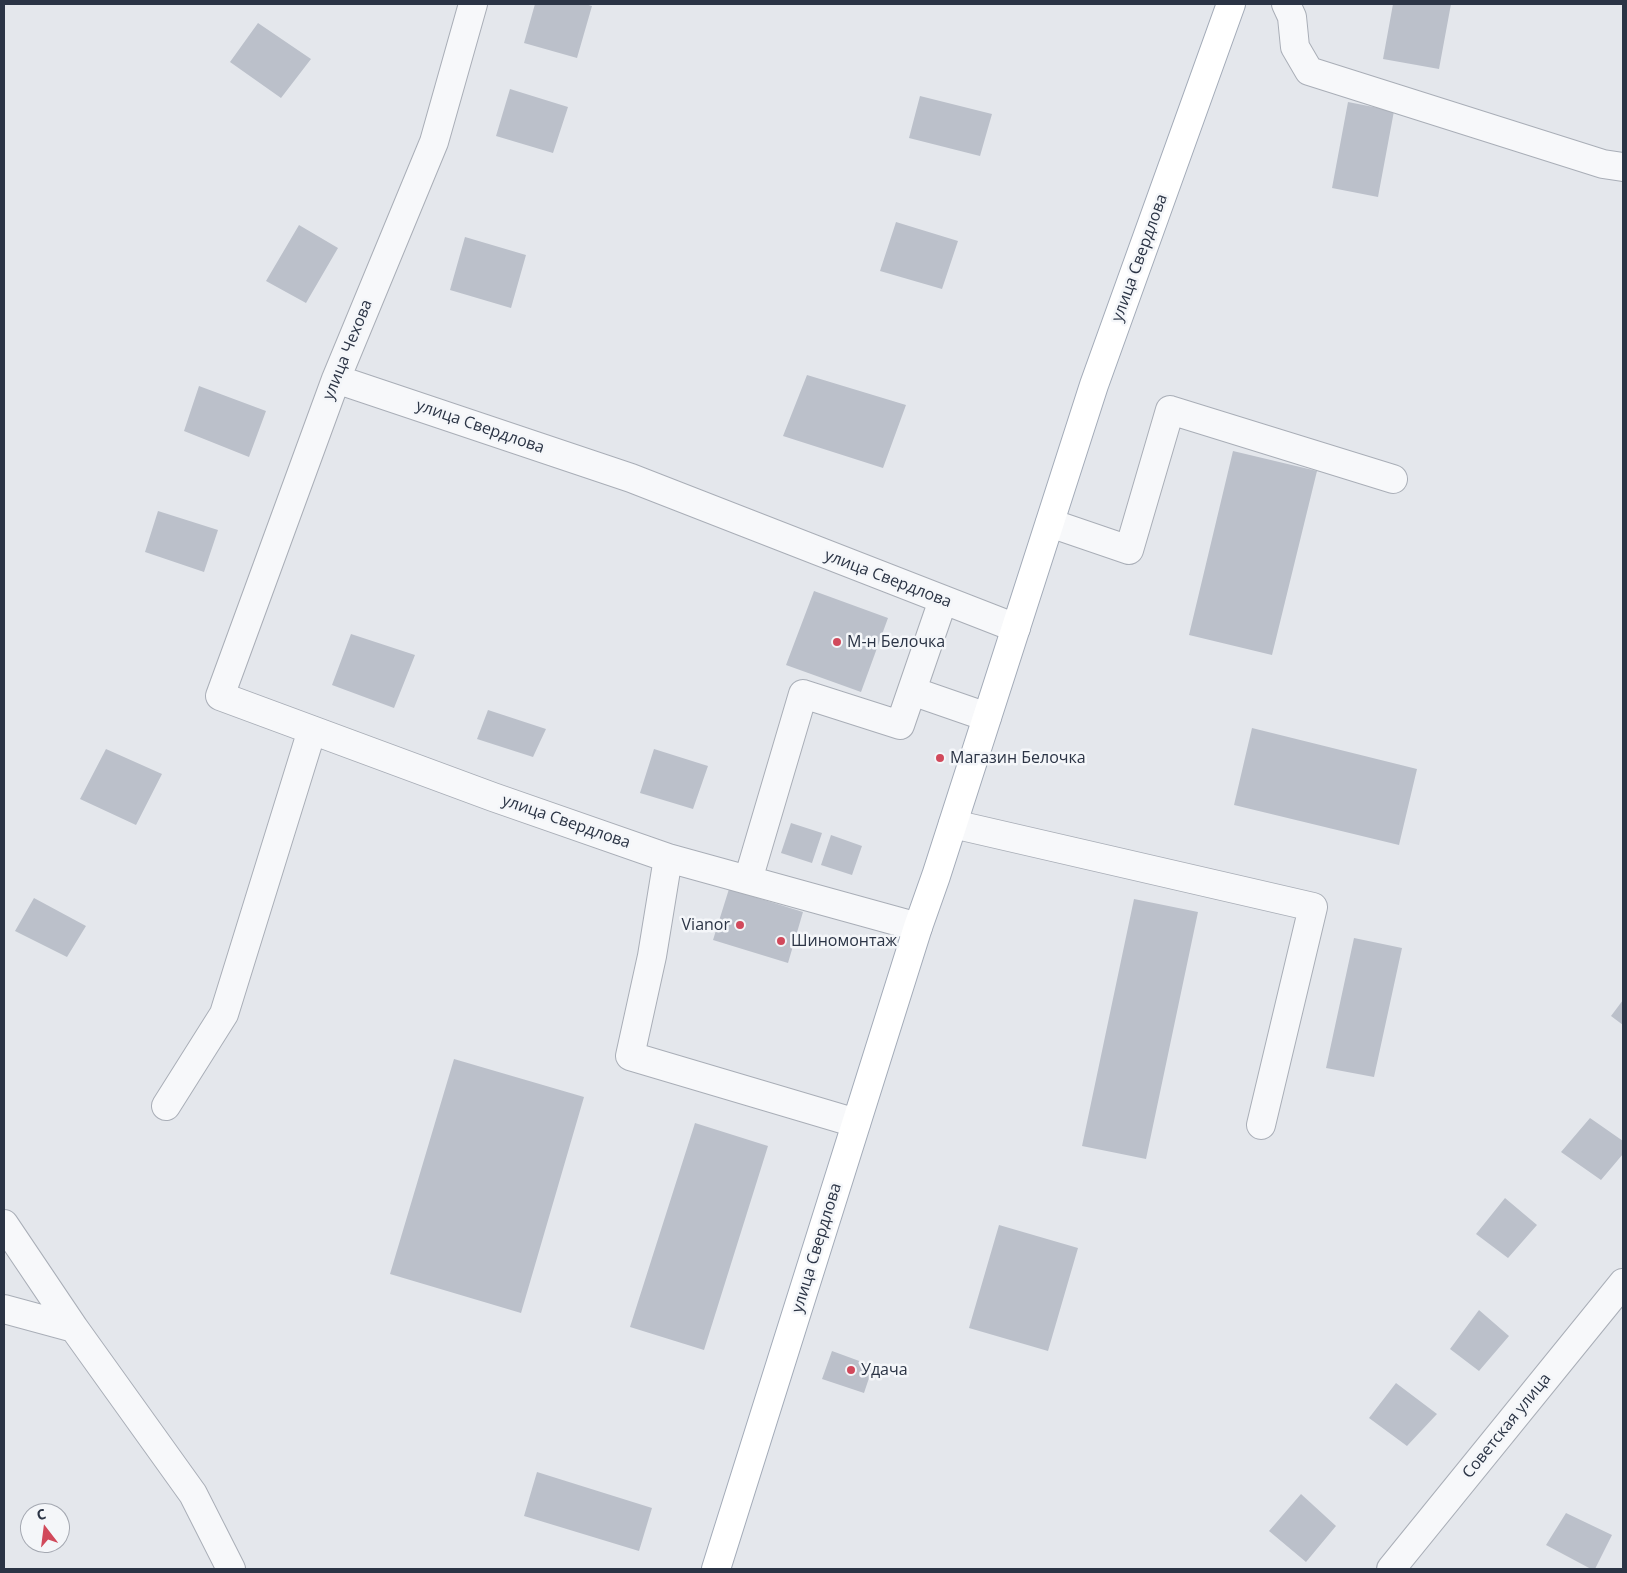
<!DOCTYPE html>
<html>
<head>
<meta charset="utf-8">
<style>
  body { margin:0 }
  #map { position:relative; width:1627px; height:1573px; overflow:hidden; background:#e4e7ec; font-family:"Open Sans",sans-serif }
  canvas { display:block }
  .frame { position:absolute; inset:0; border:5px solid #2b3445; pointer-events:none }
  .north { position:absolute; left:20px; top:1503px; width:50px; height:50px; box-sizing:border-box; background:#f4f6f9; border:1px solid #a4a8b1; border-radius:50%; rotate:345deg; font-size:14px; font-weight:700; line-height:20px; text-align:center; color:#2b3445 }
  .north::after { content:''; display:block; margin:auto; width:18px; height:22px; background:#d1495b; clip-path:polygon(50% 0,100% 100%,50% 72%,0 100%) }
</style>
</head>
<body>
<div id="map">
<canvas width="1627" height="1573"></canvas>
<div class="frame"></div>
<div class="north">С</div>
</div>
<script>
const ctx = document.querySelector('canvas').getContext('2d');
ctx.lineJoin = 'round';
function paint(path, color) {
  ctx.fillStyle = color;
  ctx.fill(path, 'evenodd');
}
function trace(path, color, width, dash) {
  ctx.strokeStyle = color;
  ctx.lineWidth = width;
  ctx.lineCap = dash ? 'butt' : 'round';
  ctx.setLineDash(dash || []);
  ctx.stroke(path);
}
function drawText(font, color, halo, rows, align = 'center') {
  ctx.font = font + ' "Open Sans",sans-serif';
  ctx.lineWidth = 5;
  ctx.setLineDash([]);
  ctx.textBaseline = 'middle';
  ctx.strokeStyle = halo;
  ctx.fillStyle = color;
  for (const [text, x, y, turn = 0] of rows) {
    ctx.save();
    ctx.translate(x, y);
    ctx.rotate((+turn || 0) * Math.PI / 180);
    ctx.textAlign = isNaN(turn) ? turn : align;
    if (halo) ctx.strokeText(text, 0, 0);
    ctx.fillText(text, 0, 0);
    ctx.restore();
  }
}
const building = new Path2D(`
  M 535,4 L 585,4 L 592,6 L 577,58 L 524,43 Z
  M 1393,4 L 1451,4 L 1439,69 L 1383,59 Z
  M 258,23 L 311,59 L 281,98 L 230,62 Z
  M 510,89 L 568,107 L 553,153 L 496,136 Z
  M 920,96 L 992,114 L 980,156 L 909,138 Z
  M 1348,102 L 1394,111 L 1378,197 L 1332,188 Z
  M 896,222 L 958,241 L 942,289 L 880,271 Z
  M 299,225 L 338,248 L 306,303 L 266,281 Z
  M 465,237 L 526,255 L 511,308 L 450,290 Z
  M 807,375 L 906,405 L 883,468 L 783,436 Z
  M 199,386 L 266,411 L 249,457 L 184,431 Z
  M 1233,451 L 1317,471 L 1272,655 L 1189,635 Z
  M 158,511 L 218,530 L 204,572 L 145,552 Z
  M 814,591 L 888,618 L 861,692 L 786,665 Z
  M 351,634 L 415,655 L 394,708 L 332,685 Z
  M 488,710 L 546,729 L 533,757 L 477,739 Z
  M 1252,728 L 1417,769 L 1399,845 L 1234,805 Z
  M 106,749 L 162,774 L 136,825 L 80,799 Z
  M 654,749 L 708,766 L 693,809 L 640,793 Z
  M 791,823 L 822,833 L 812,863 L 781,853 Z
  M 831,835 L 862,846 L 852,875 L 821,865 Z
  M 729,889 L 803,912 L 788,963 L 713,940 Z
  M 34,898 L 86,926 L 67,957 L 15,931 Z
  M 1134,899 L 1198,912 L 1146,1159 L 1082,1146 Z
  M 1354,938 L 1402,948 L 1374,1077 L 1326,1068 Z
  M 1623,1000 L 1623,1025 L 1611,1016 Z
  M 454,1059 L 584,1097 L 521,1313 L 390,1274 Z
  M 1590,1118 L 1623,1141 L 1623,1154 L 1601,1180 L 1561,1152 Z
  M 695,1123 L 768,1146 L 704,1350 L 630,1327 Z
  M 1505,1198 L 1537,1225 L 1508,1258 L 1476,1234 Z
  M 999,1225 L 1078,1248 L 1048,1351 L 969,1328 Z
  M 1479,1310 L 1509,1336 L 1479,1371 L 1450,1349 Z
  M 832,1351 L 873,1366 L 864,1393 L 822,1379 Z
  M 1396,1383 L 1437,1414 L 1407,1446 L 1369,1418 Z
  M 537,1472 L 652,1508 L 639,1551 L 524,1516 Z
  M 1301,1494 L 1336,1526 L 1306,1562 L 1269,1531 Z
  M 1566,1513 L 1612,1535 L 1595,1569 L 1591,1569 L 1546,1545 Z`);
const minor = new Path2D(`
  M 473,4 L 434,142 L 336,379 L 220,696 L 493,797 L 668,858 L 918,927
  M 1286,4 L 1292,17 L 1295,47 L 1309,71 L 1603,164 L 1623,167
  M 336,379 L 631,478 L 1016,628
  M 1050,523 L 1129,550 L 1170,410 L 1393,479
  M 912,691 L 987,717
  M 953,824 L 1313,907 L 1261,1125
  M 668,858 L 652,956 L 630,1056 L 856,1123
  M 748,880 L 803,694 L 900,725 L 943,600
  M 166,1106 L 224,1014 L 312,730
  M 4,1224 L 74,1328
  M 4,1309 L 74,1328 L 193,1494 L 231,1569
  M 1391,1569 L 1623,1283`);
const major = new Path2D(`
  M 716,1569 L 918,927 L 936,876 L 1094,385 L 1231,4`);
const markers = [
  [837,642,5,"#d1495b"],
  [940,758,5,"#d1495b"],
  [740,925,5,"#d1495b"],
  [781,941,5,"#d1495b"],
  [851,1370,5,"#d1495b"]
];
const streetNames = [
  ["улица Свердлова",1140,258,-70],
  ["улица Чехова",348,350,-68],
  ["улица Свердлова",480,427,19],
  ["улица Свердлова",888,579,21],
  ["улица Свердлова",566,822,19],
  ["улица Свердлова",817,1248,-73],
  ["Советская улица",1507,1426,-51]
];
const poiNames = [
  ["М-н Белочка",847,642],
  ["Магазин Белочка",950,758],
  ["Vianor",730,925,"right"],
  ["Шиномонтаж",791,941],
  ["Удача",861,1370]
];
paint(building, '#bbc0ca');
trace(minor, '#a9aeb7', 30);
trace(major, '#a3abb8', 30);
trace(minor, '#f7f8fa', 28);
trace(major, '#fff', 28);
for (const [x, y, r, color] of markers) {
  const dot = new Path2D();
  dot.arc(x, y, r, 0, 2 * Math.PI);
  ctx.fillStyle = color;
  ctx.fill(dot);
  trace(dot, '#f4f6f9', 2);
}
drawText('16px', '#2b3445', '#f4f6f9', streetNames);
drawText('16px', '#2b3445', '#f4f6f9', poiNames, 'left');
</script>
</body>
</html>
